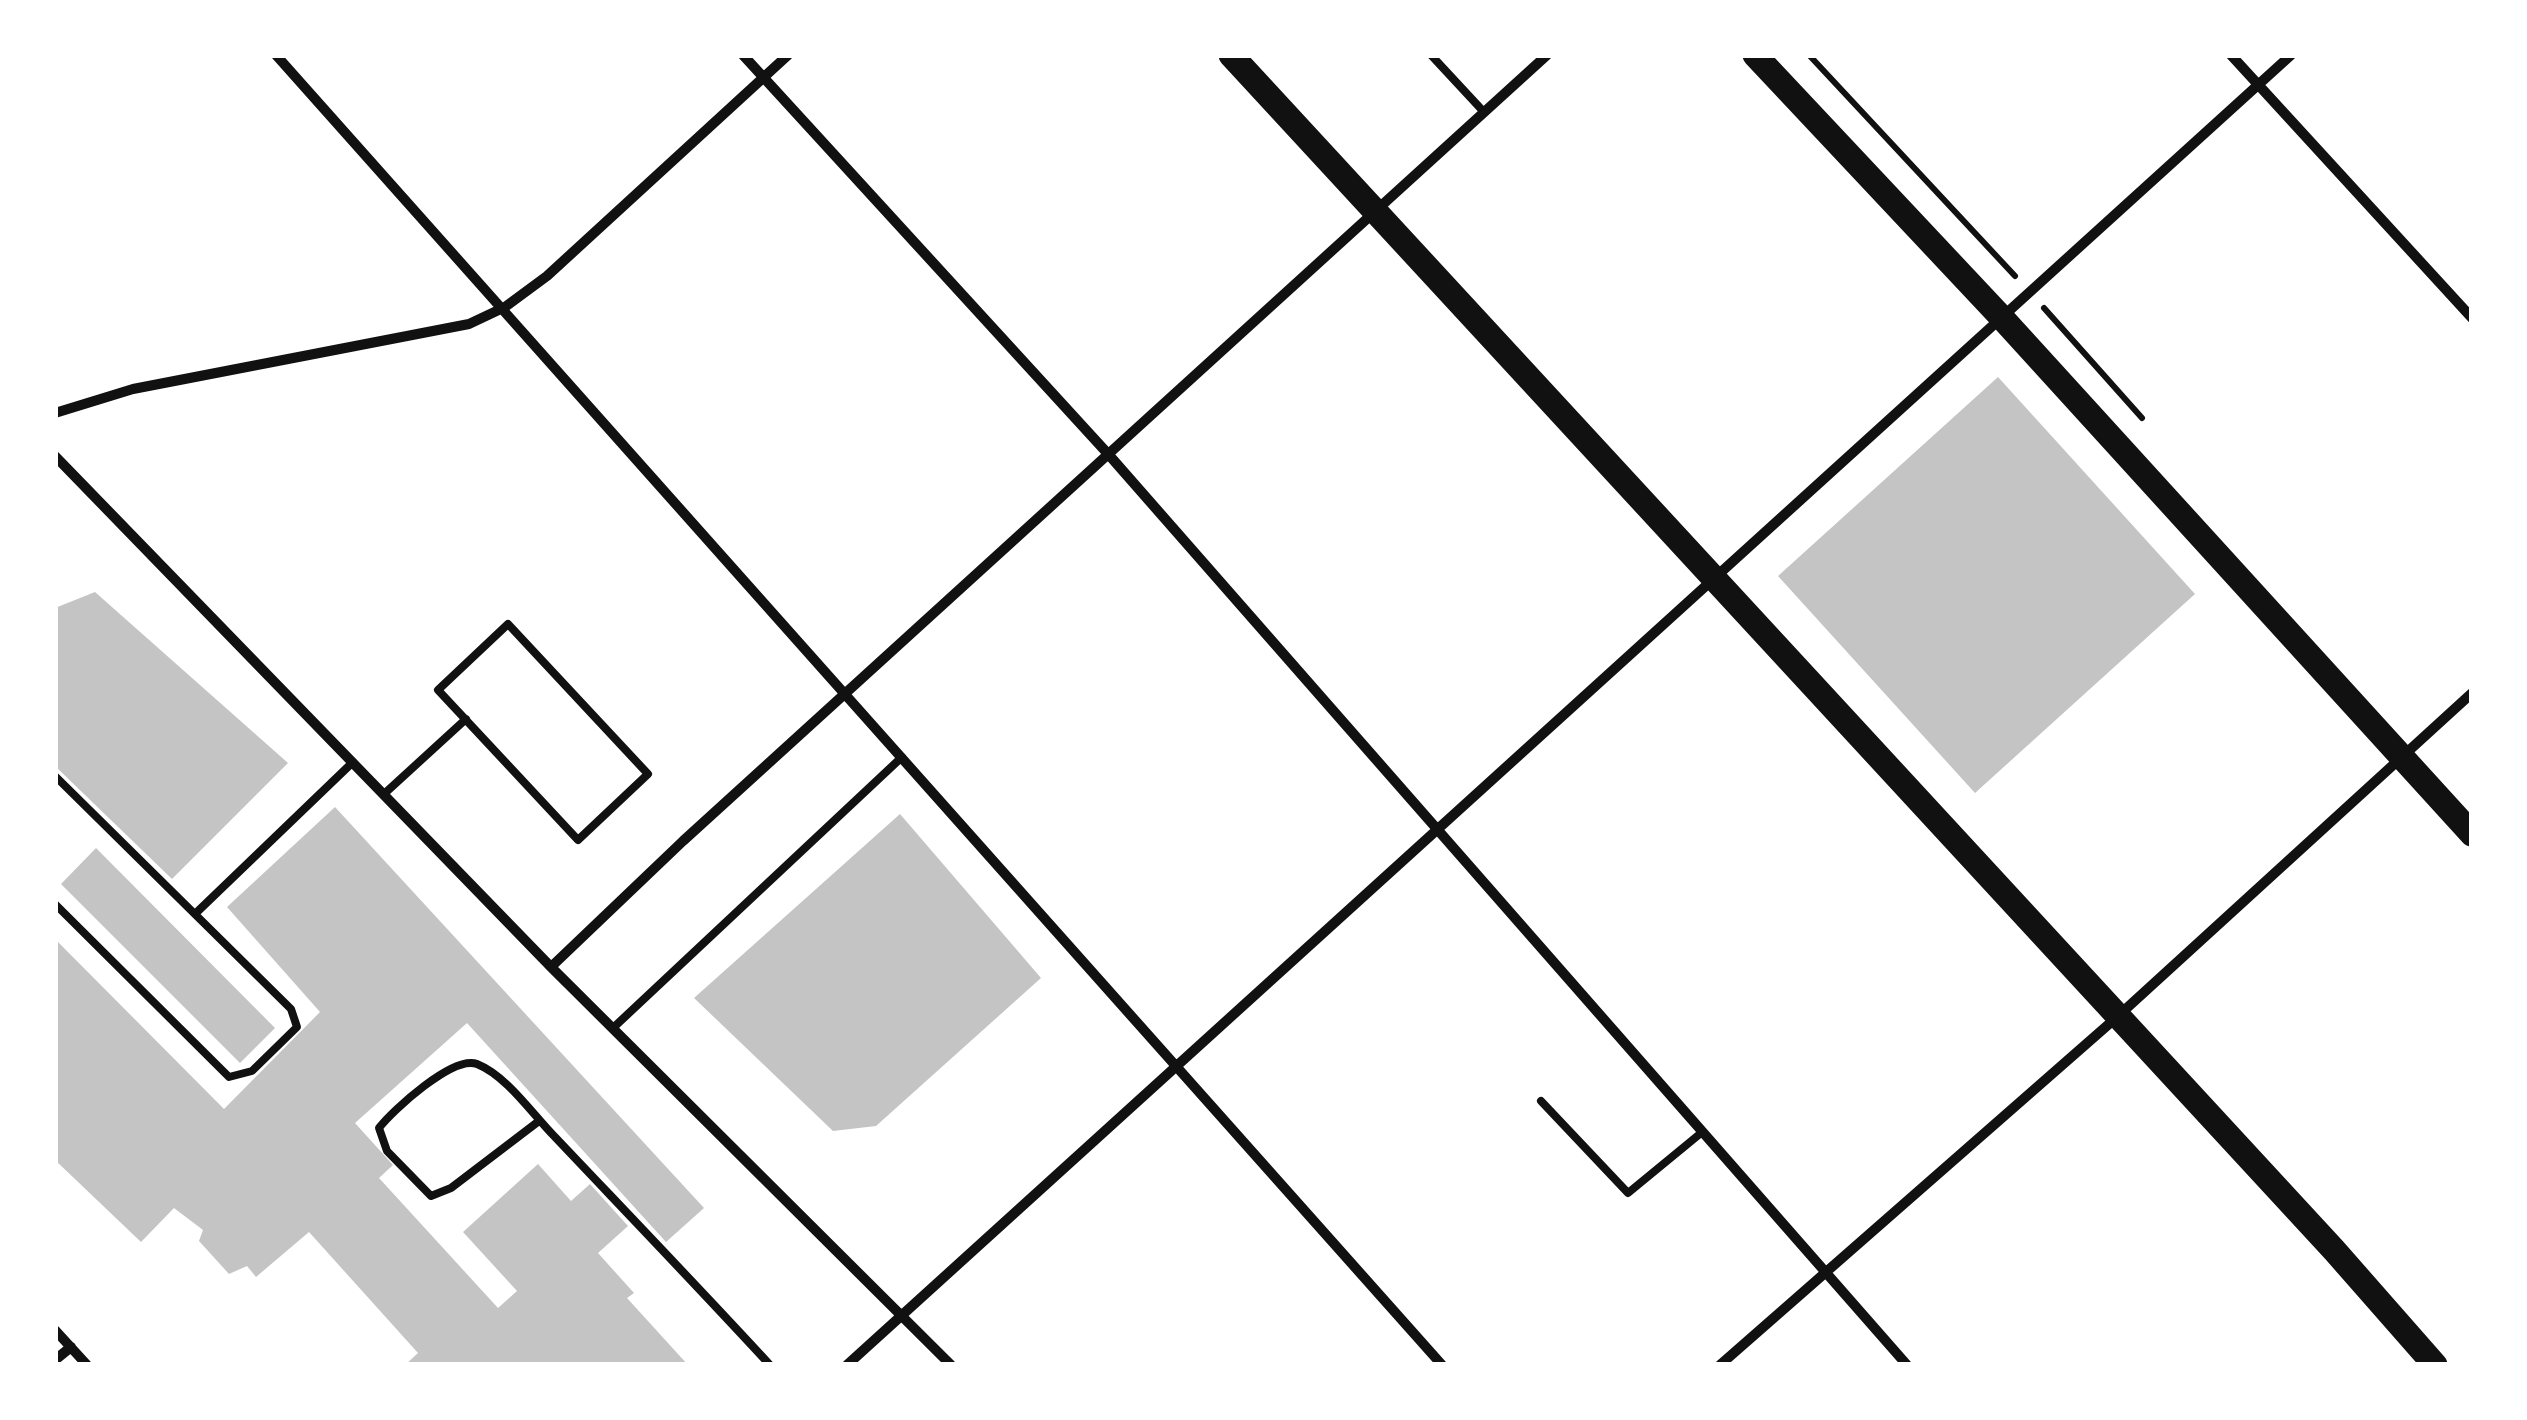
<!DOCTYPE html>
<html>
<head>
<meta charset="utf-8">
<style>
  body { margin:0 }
  #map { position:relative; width:2527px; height:1420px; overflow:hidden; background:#fff; font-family:Cabin,sans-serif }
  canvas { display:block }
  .frame { position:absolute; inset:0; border:58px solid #fff; pointer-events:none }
</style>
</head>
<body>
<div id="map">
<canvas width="2527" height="1420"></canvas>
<div class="frame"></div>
</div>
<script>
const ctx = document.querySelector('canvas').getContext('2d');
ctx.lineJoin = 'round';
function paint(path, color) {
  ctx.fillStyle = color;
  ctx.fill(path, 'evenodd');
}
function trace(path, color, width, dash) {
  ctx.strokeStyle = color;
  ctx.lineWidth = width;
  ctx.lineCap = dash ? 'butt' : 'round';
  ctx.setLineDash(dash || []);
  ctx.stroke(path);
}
const building = new Path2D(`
  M 1998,377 L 2195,594 L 1975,793 L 1778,576 Z
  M 95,592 L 288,763 L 172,879 L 55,766 L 55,608 Z
  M 335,807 L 704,1208 L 666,1242 L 467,1023 L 355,1123 L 393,1165 L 379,1178 L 498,1308 L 517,1291 L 463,1232 L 538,1164 L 571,1201 L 590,1184 L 628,1226 L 598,1253 L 634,1293 L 627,1298 L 688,1365 L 405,1365 L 418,1353 L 309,1232 L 256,1277 L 247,1266 L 229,1274 L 199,1241 L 203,1230 L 174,1208 L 141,1242 L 55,1160 L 55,939 L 224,1109 L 320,1012 L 227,907 Z
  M 900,814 L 1041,978 L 876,1126 L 833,1131 L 694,998 Z
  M 96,848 L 275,1028 L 240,1063 L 61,884 Z`);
const path = new Path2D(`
  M 1809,55 L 2015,276
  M 2044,308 L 2142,418`);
const service = new Path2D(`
  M 1431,55 L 1483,111
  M 508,624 L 648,774 L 578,840 L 438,690 Z
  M 55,776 L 291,1009 L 297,1027 L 252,1071 L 229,1077 L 55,904
  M 384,794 L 466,719
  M 196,913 L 353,762
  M 613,1028 L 902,757
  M 1541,1101 L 1628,1193 L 1701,1133
  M 539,1121 L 451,1188 L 431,1196 L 387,1151 L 379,1128 C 393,1110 453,1055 477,1064 C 507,1076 533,1115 555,1137 C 627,1213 699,1288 770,1365`);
const minor = new Path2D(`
  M 276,55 L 1442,1365
  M 743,55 L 1109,455 L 1907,1365
  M 2231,55 L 2472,318
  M 55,413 L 133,389 L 469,324 L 505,307 L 547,276 L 788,55
  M 55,456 L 551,967 L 951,1365
  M 551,967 L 683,841 L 1547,55
  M 55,1330 L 87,1365
  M 55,1360 L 71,1347
  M 847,1365 L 2291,55
  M 1720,1365 L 2117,1017 L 2472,693`);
const primary = new Path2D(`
  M 1231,55 L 2334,1250 L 2435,1365
  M 1755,55 L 2003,319 L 2472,834`);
paint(building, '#c4c4c4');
trace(path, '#111', 6);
trace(service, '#111', 8);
trace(minor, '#111', 10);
trace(primary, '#111', 25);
</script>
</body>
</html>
